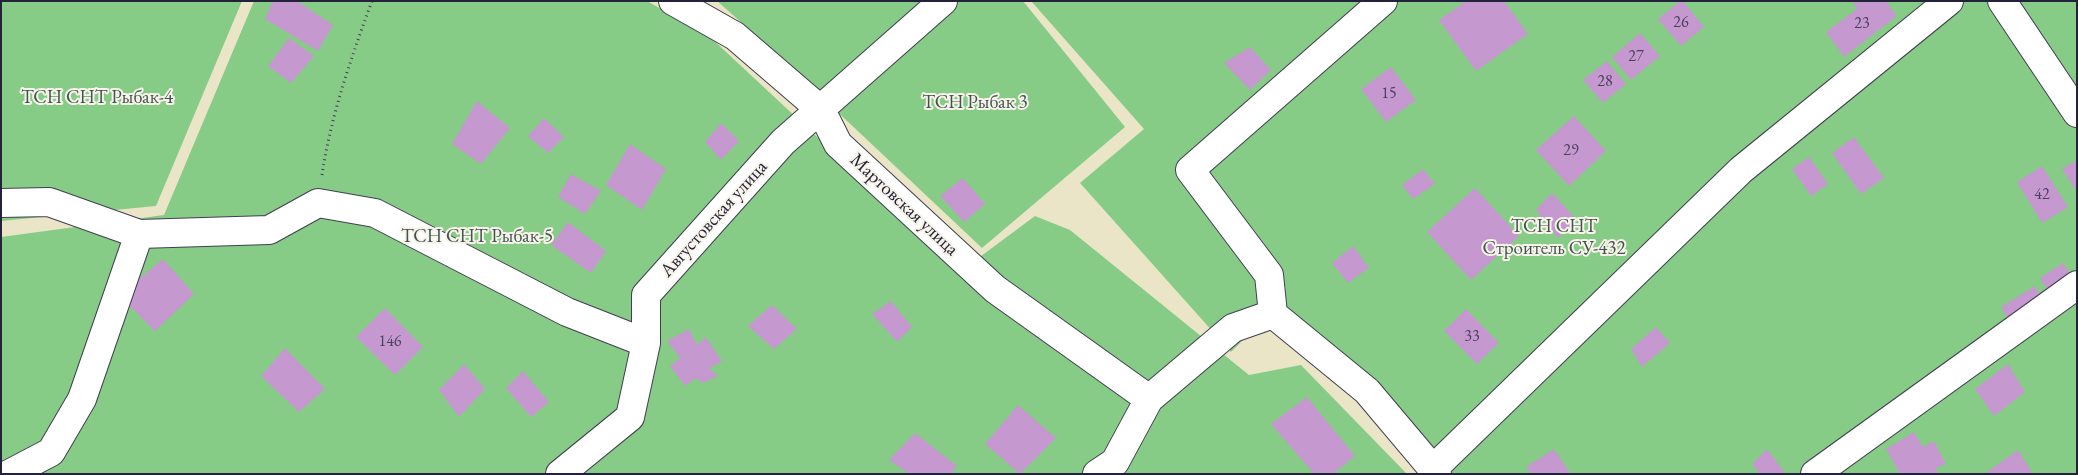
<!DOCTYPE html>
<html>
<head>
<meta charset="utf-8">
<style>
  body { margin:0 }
  #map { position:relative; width:2078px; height:475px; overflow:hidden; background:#ebe5c7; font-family:"EB Garamond",serif }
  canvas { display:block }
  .frame { position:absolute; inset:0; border:2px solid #22223b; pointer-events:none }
</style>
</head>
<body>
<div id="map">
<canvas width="2078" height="475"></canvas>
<div class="frame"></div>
</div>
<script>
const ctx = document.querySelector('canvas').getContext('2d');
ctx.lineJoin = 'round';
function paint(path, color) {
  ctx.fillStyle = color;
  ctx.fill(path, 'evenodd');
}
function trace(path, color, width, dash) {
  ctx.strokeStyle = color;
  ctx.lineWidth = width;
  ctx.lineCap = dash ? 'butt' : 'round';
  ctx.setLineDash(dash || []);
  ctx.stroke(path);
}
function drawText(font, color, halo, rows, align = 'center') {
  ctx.font = font + ' "EB Garamond",serif';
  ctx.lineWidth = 4;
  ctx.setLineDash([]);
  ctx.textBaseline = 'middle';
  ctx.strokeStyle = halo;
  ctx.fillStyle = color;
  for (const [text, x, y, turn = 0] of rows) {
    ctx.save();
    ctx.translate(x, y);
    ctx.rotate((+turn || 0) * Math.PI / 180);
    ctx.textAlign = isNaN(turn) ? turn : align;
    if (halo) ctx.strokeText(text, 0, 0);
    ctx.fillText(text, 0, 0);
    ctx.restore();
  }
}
const green = new Path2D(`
  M 1,1 L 242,1 L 156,206 L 1,221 Z
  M 254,1 L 647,1 L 709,36 L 829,148 L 969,265 L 1035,216 L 1070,230 L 1249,375 L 1301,365 L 1407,474 L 1,474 L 1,237 L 164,215 Z
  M 717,1 L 1023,1 L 1125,127 L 982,248 L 759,38 Z
  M 1031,1 L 2077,1 L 2077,474 L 1427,474 L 1288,326 L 1248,335 L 1231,352 L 1080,183 L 1144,129 Z`);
const building = new Path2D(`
  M 273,1 L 297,1 L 333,25 L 318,51 L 265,19 Z
  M 1466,1 L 1504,1 L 1528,34 L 1476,71 L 1439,20 Z
  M 1680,1 L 1683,1 L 1704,27 L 1681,46 L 1658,19 Z
  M 1852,1 L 1886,1 L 1897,16 L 1844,57 L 1826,32 L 1857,9 Z
  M 1640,33 L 1660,56 L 1631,80 L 1612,57 Z
  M 289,38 L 314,56 L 291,83 L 268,66 Z
  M 1250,47 L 1271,70 L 1250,90 L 1224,63 Z
  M 1607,61 L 1626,84 L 1603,103 L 1583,80 Z
  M 1391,67 L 1416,100 L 1386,122 L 1361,89 Z
  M 477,101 L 510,128 L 481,164 L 452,144 Z
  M 1574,116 L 1606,151 L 1569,186 L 1536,150 Z
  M 544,118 L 564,137 L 548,153 L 528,136 Z
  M 721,123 L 739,141 L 721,160 L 705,142 Z
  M 1854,137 L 1884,178 L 1861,194 L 1832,153 Z
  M 630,144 L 666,169 L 642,210 L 606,185 Z
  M 1809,157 L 1828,184 L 1811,196 L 1792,169 Z
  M 2077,160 L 2077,192 L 2062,169 Z
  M 2042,166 L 2068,207 L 2042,223 L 2017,182 Z
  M 1423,169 L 1435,184 L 1413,199 L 1402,185 Z
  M 571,174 L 601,191 L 585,214 L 558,197 Z
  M 963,178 L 985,204 L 964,222 L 940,196 Z
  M 1475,188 L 1519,236 L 1471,280 L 1427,232 Z
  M 1552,193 L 1577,220 L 1558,238 L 1536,210 Z
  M 568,222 L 606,251 L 591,273 L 551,245 Z
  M 1353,246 L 1369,268 L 1348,283 L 1332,263 Z
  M 163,259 L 194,294 L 155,331 L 119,296 Z
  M 2063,263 L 2074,280 L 2051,295 L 2040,278 Z
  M 2035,286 L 2046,303 L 2011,324 L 2001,307 Z
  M 891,301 L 912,327 L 897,342 L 872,314 Z
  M 772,305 L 797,329 L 774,349 L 748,326 Z
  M 385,308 L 423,347 L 395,375 L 356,337 Z
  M 1466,309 L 1499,343 L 1477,364 L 1444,331 Z
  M 1656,327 L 1670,343 L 1642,367 L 1631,349 Z
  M 689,329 L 697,345 L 706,337 L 722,362 L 709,368 L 718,376 L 703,383 L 696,378 L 685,386 L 670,366 L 680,358 L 667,341 Z
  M 285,348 L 325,389 L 299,412 L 261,376 Z
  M 464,364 L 485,389 L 459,417 L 439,390 Z
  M 2008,364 L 2025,392 L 1994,416 L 1975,389 Z
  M 523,371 L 549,402 L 531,417 L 506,388 Z
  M 1307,397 L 1355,456 L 1333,474 L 1314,474 L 1271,424 Z
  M 1018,405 L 1056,438 L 1020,474 L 985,444 Z
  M 1914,432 L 1923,447 L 1934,441 L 1946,464 L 1936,468 L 1939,474 L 1900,474 L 1886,449 Z
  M 915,433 L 957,466 L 951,474 L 909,474 L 889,460 Z
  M 1554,449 L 1570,473 L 1531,474 L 1526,467 Z
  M 1767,449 L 1784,471 L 1781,474 L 1760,474 L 1752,464 Z
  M 2018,450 L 2033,474 L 1984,474 Z`);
const path = new Path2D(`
  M 322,175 C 331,115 351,58 372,1`);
const minor = new Path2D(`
  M 673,1 L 735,36 L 821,110 L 838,144 L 995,289 L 1149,399
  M 2002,1 L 2077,113
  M 1,203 L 49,202 L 139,234 L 269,230 L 318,203 L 375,213 L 567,312 L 646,343
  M 1273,314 L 1269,275 L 1190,170 L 1383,1
  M 1273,314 L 1367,391 L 1437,474
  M 1433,469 L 1741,170 L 1949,1
  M 9,474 L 51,452 L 82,399 L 139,234
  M 560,474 L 630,417 L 646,343 L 646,295 L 783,142 L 943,1
  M 1097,474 L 1115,462 L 1149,399 L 1233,328 L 1273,314
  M 1815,474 L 2077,285`);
const numberNames = [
  ["26",1681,23],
  ["23",1862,24],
  ["27",1636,57],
  ["28",1605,82],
  ["15",1389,94],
  ["29",1571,151],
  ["42",2042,195],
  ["33",1472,337],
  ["146",390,342]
];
const parkNames = [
  ["ТСН СНТ Рыбак-4",97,98],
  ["ТСН Рыбак 3",975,103],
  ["ТСН СНТ",1554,227],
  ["Строитель СУ-432",1554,249],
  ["ТСН СНТ Рыбак-5",477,237]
];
const streetNames = [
  ["Мартовская улица",904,205,43],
  ["Августовская улица",714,219,-48]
];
paint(green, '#87cc86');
paint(building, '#c599cf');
trace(minor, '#403f50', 30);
trace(path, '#403f50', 3, [1, 4]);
trace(minor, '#fff', 28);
drawText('16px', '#4b4060', null, numberNames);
drawText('19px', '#405552', '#f7f3e8', parkNames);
drawText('19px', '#22223b', '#f7f3e8', streetNames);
</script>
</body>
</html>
